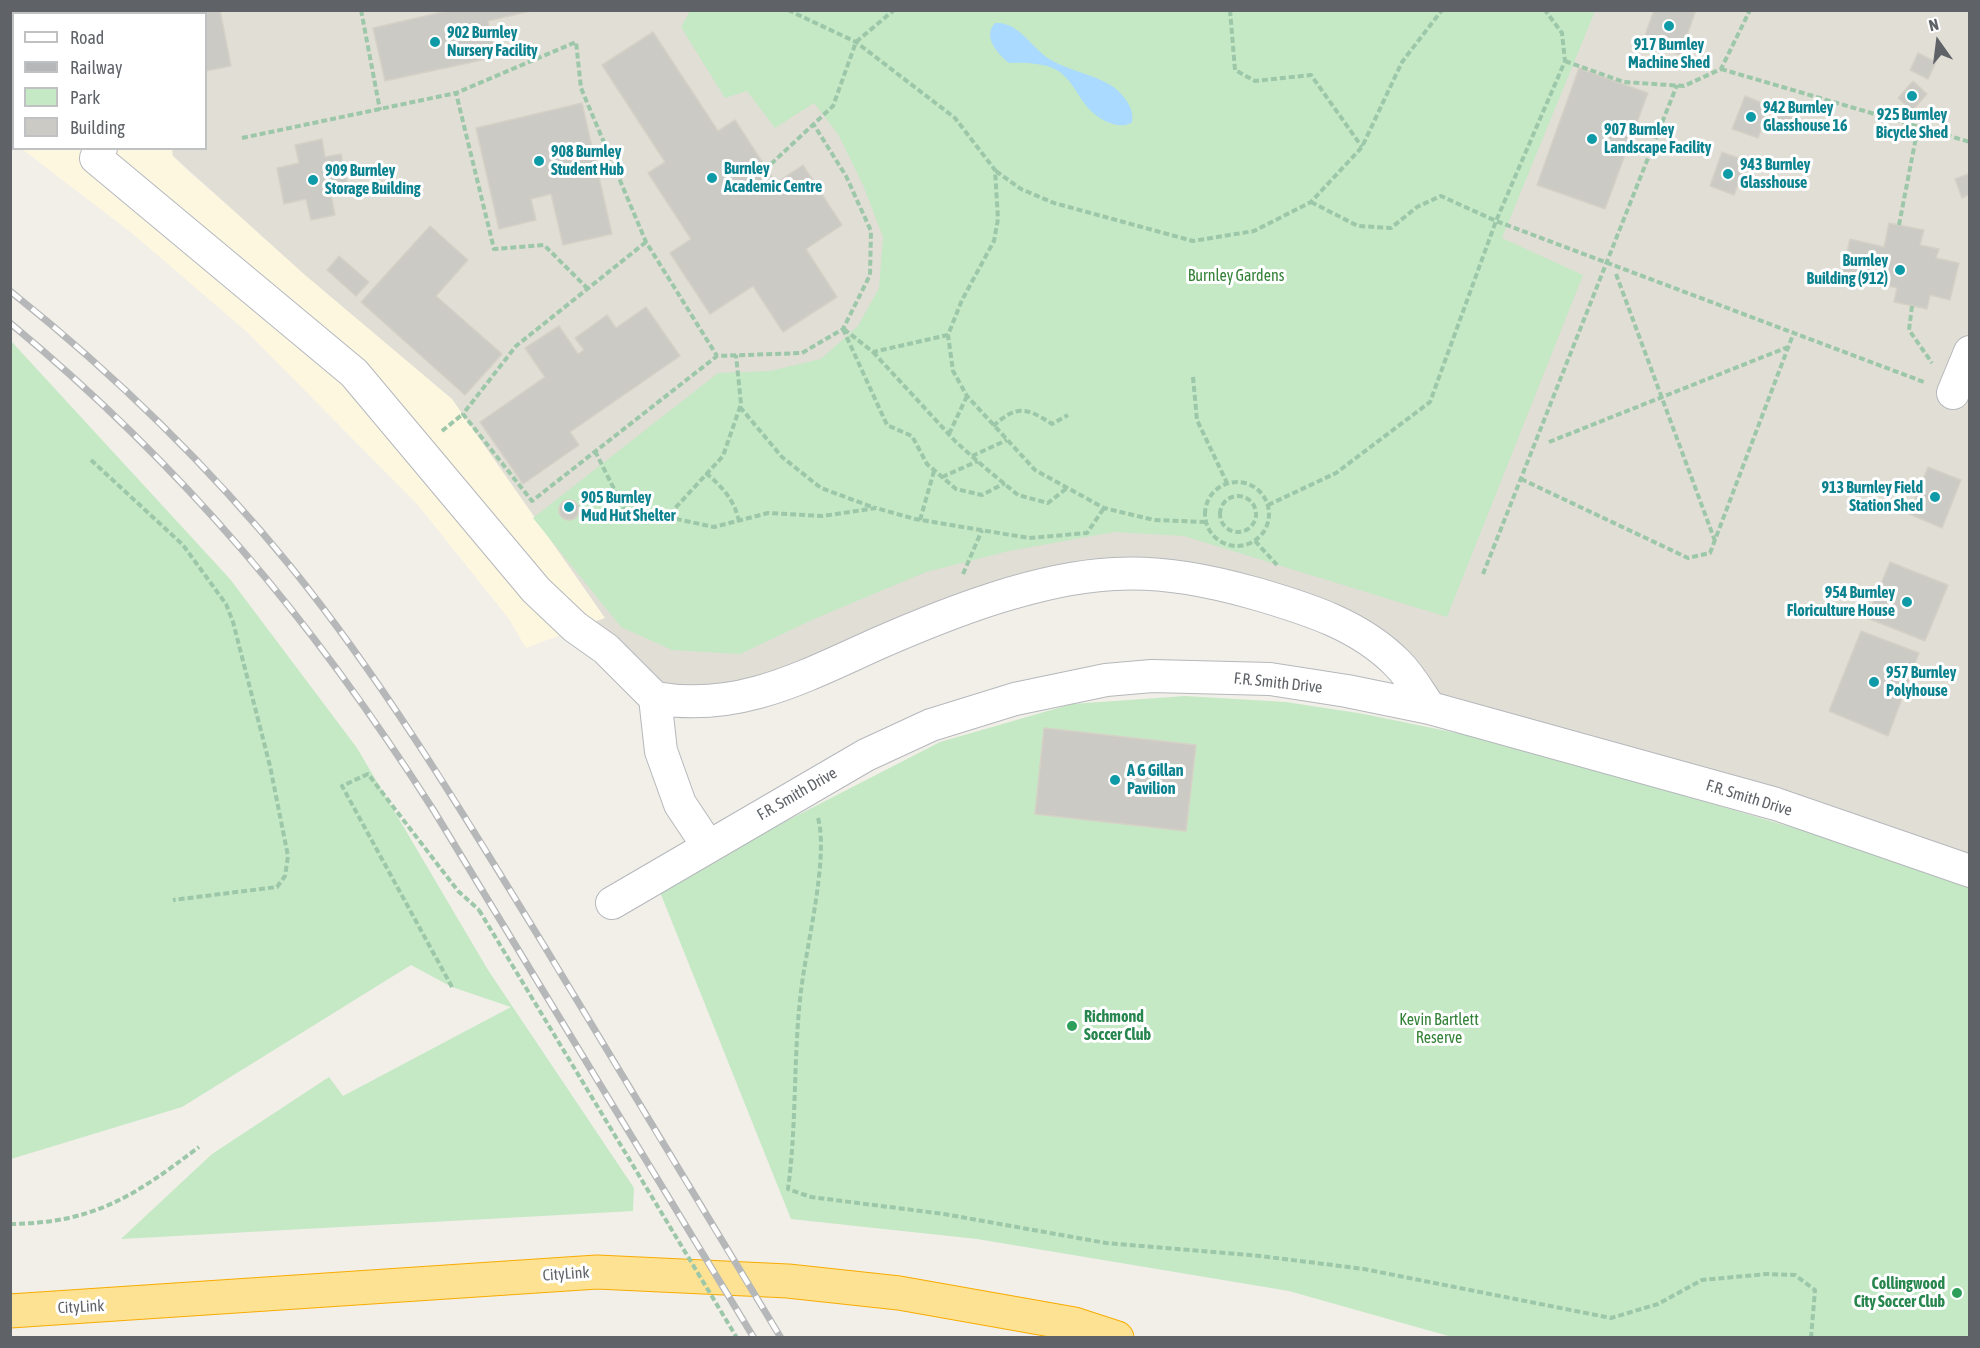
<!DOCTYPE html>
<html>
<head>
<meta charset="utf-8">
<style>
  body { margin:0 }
  #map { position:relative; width:1980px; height:1348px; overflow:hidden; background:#f1efe8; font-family:"Asap Condensed",sans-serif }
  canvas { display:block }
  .frame { position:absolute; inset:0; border:12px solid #5f6368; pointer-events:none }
  .legend { position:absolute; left:12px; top:12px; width:195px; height:138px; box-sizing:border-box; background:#fff; border:2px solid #bfc1c3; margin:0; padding:8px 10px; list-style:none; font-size:18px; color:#5f6368 }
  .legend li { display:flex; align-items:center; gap:12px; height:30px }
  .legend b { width:30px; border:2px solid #bfc1c3 }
  .north { position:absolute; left:1908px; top:12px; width:60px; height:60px; -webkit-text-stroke:4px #fff; paint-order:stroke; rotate:346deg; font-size:16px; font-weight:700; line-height:24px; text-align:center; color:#5f6368 }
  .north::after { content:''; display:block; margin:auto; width:21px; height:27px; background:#5f6368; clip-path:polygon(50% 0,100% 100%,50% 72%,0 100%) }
</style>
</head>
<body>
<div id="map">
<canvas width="1980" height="1348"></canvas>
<div class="frame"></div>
<ul class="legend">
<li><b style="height:8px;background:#fff"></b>Road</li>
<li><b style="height:8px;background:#b6b7b8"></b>Railway</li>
<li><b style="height:16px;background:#c5e8c5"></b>Park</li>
<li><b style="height:16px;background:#cccac5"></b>Building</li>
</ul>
<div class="north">N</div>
</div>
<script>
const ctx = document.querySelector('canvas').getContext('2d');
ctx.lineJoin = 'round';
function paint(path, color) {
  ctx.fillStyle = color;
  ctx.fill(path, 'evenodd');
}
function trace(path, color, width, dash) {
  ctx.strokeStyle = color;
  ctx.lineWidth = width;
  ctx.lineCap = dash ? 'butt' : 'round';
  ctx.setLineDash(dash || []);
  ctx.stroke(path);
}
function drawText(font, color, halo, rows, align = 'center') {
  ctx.font = font + ' "Asap Condensed",sans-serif';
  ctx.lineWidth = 6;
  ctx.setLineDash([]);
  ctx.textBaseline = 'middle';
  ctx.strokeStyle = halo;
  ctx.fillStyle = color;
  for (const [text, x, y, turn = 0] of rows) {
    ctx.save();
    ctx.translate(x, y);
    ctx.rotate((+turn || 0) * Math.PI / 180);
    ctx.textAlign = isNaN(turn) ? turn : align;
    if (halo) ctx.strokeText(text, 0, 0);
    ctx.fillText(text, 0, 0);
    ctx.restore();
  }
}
const commercial = new Path2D(`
  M 11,11 L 143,11 L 144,13 L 14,14 L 13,60 L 11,58 Z
  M 22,149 L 172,149 L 173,156 L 188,171 L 452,399 L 605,618 L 526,648 L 509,619 L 418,505 L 247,332 L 133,234 Z`);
const education = new Path2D(`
  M 143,11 L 1969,11 L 1969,871 L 1430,708 L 1354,632 L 1114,574 L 682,703 L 581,627 L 605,618 L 452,399 L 305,275 L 173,156 L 172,149 L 206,148 L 206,14 L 144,14 Z`);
const green = new Path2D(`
  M 690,11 L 1595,11 L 1502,238 L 1583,275 L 1447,617 L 1184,536 L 1114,532 L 1009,551 L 926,572 L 814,619 L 740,654 L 672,650 L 621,627 L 533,518 L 718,373 L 770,371 L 821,359 L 858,326 L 879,288 L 883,237 L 863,185 L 838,134 L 814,103 L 775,128 L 747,91 L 725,98 L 681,27 Z
  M 11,341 L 230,579 L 357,748 L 488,970 L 634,1188 L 633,1211 L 121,1239 L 212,1154 L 329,1077 L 343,1096 L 511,1007 L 452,987 L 411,965 L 182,1107 L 11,1159 Z
  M 1185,696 L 1286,702 L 1364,714 L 1505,743 L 1818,835 L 1970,887 L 1969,1337 L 1452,1337 L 1289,1291 L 977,1239 L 791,1219 L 658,887 L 940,742 L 1072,704 Z`);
const water = new Path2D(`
  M 995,23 C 1019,21 1032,49 1051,60 C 1067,70 1106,78 1117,90 C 1125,97 1135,110 1132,122 C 1121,131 1100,120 1091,111 C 1077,97 1073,79 1055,69 C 1044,63 1021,62 1009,63 C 998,54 982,37 995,23 Z`);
const building = new Path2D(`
  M 193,10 L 220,10 L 231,66 L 206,71 L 206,14 L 194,14 Z
  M 451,10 L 535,10 L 488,21 L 496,57 L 385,81 L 373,28 Z
  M 1654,10 L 1696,10 L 1680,55 L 1643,41 Z
  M 653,32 L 718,131 L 735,120 L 776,183 L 803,165 L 842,225 L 806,249 L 837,297 L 783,332 L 753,286 L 710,314 L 670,253 L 691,239 L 648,173 L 665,162 L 602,65 Z
  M 1918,53 L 1936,62 L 1928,79 L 1910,70 Z
  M 1579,68 L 1648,93 L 1605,209 L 1537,185 Z
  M 1913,81 L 1927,94 L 1912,111 L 1898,98 Z
  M 1745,96 L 1770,106 L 1758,138 L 1732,129 Z
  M 582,103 L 612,234 L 563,245 L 551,194 L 531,199 L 536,220 L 499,229 L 476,128 Z
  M 1775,110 L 1795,118 L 1791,131 L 1770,124 Z
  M 322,139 L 325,157 L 341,154 L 349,191 L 331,195 L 335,215 L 311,220 L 306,199 L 284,204 L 277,168 L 299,163 L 295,145 Z
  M 1722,152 L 1747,161 L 1734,195 L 1710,186 Z
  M 1968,174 L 1970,178 L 1970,199 L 1968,195 L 1962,198 L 1955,179 Z
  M 1889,223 L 1924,230 L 1920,245 L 1939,249 L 1936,258 L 1959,263 L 1950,300 L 1930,295 L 1927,309 L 1894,302 L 1897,288 L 1842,276 L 1850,239 L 1884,247 Z
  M 430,226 L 468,260 L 436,296 L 502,354 L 465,395 L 361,302 Z
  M 339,256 L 369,282 L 356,296 L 327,270 Z
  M 646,307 L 680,356 L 570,432 L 579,445 L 523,484 L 480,422 L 545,377 L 525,348 L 559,326 L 578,354 L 584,350 L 575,338 L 607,315 L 616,328 Z
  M 1928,467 L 1961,480 L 1942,528 L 1909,514 Z
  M559 510a10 10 0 1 1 20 0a10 10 0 1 1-20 0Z
  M 1890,562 L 1948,585 L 1925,641 L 1867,618 Z
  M 1861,631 L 1919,653 L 1888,736 L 1829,711 Z
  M 1044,728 L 1196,745 L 1186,831 L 1035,814 Z`);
const path = new Path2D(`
  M 361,10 L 380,110
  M 788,10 L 856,42 L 955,118 L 995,170 L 998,219 L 994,241 L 962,300 L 948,335 L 953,371 L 967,396 L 1035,470 L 1104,508 L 1154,520 L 1206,522
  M 1230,10 L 1235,70 L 1255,81 L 1311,75 L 1362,147
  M 1565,61 L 1624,82 L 1684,86 L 1721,69 L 1750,10
  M 1721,69 L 1970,142
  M 242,138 L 456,93
  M 771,164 L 833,106 L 856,42 L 894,10
  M 996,171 L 1021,189 L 1054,203 L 1193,241 L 1254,231 L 1311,202 L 1362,147 L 1402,62 L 1442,10
  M 1311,202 L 1358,226 L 1391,228 L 1417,207 L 1441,196 L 1496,221 L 1924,382
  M 1899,225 L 1918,127
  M 646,242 L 516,346 L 463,414 L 532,501 L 717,356 L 802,353 L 843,329 L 870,275 L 871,231 L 846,176 L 814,125
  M 1616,274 L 1715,541
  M 588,289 L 544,245 L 494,249 L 456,93 L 576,42 L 581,88 L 646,242 L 717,356
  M 1912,306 L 1909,330 L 1932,363
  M 843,329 L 887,425 L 912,436 L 927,464 L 956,489 L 982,495 L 1005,483
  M 844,329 L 873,352 L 948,335
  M 873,352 L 956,442 L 984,467 L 1018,495 L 1048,503 L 1067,488
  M 1193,377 L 1197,420 L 1227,483
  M 740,407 L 782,457 L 821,488 L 875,508
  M 993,426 C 1017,405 1026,407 1052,424 L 1068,415
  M 442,431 L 463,414
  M 949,434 L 967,396
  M 1549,442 L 1788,347
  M 595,451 L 624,509 L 642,523 L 667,517 L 723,456 L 741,404 L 736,355
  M 972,456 L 1007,440
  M 91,460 L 183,545 L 226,604 L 233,622 L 270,766 L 288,856 L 285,876 L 277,887 L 173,900
  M 706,473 C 722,487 735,500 739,522
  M 942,477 L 978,461
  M 1521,479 L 1688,558 L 1710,553 L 1794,332
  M1205 514a32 32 0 1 1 64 0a32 32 0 1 1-64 0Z
  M1220 514a18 18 0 1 1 36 0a18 18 0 1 1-36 0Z
  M 1268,505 L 1336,473 L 1430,402 L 1496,221 L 1565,61 L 1562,33 L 1545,10
  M 667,517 L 714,527 L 768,513 L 823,516 L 876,508 L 915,519 L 1029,538 L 1087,533 L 1104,508
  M 920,520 L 934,471
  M 1255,541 L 1277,565
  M 963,574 L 982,530
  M 1483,574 L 1677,85
  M 818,818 C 829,858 806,947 801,991 C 793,1057 797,1123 788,1189 L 811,1197 L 944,1214 L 1106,1243 L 1260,1256 L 1364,1269 L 1611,1318 L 1658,1304 L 1702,1280 L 1767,1274 L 1795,1275 L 1815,1290 L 1811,1338
  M 452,987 L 342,786 L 368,774 L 458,891 L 479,910
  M 10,1224 C 95,1223 134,1196 199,1147`);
const minor = new Path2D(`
  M 104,10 L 105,14
  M 101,148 L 96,158 L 354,373 L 536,590 L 575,627 L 606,649 L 655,698 L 661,751 L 680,804 L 708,846
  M 1953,393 L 1970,352
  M 655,698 C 739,713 805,676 879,643 C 950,612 1037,578 1114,574 C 1163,571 1211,581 1257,594 C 1308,609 1360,625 1398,664 C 1411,677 1420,694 1430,708
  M 612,903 L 866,755 L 931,725 L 1015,699 L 1106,680 L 1152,676 L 1270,679 L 1347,691 L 1430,708 L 1776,804 L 1970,871`);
const highway = new Path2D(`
  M 10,1311 L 597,1272 L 788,1281 L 899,1293 L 1074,1324 L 1117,1338`);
const rail = new Path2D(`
  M 10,291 C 113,373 208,465 291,567 C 386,685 464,815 543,944 C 622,1075 701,1206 781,1338
  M 10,323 C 184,467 313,621 434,811 L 754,1338`);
const pathBridge = new Path2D(`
  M 479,910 L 737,1338`);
const markers = [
  [1669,26,6,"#0f9aa8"],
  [435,42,6,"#0f9aa8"],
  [1912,96,6,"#0f9aa8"],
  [1751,117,6,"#0f9aa8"],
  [1592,139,6,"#0f9aa8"],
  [539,161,6,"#0f9aa8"],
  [1728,174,6,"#0f9aa8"],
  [712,178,6,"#0f9aa8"],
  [313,180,6,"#0f9aa8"],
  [1900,270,6,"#0f9aa8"],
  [1935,497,6,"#0f9aa8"],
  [569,507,6,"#0f9aa8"],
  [1907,602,6,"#0f9aa8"],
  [1874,682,6,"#0f9aa8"],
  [1115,780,6,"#0f9aa8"],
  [1072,1026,6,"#2e9e5b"],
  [1957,1293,6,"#2e9e5b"]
];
const cultureNames = [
  ["902 Burnley",447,33],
  ["Nursery Facility",447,51],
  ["917 Burnley",1669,45,"center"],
  ["Machine Shed",1669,63,"center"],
  ["942 Burnley",1763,108],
  ["Glasshouse 16",1763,126],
  ["925 Burnley",1912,115,"center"],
  ["Bicycle Shed",1912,133,"center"],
  ["907 Burnley",1604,130],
  ["Landscape Facility",1604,148],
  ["908 Burnley",551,152],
  ["Student Hub",551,170],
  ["943 Burnley",1740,165],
  ["Glasshouse",1740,183],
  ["Burnley",724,169],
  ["Academic Centre",724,187],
  ["909 Burnley",325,171],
  ["Storage Building",325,189],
  ["Burnley",1888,261,"right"],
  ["Building (912)",1888,279,"right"],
  ["913 Burnley Field",1923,488,"right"],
  ["Station Shed",1923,506,"right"],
  ["905 Burnley",581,498],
  ["Mud Hut Shelter",581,516],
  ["954 Burnley",1895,593,"right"],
  ["Floriculture House",1895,611,"right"],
  ["957 Burnley",1886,673],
  ["Polyhouse",1886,691],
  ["A G Gillan",1127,771],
  ["Pavilion",1127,789]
];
const parkNames = [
  ["Burnley Gardens",1236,276],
  ["Kevin Bartlett",1439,1020],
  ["Reserve",1439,1038]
];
const streetNames = [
  ["F.R. Smith Drive",1278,683,6],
  ["F.R. Smith Drive",797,794,-30],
  ["F.R. Smith Drive",1749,798,17],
  ["CityLink",566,1274,-4],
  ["CityLink",81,1307,-3]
];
const leisureNames = [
  ["Richmond",1084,1017],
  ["Soccer Club",1084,1035],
  ["Collingwood",1945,1284,"right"],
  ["City Soccer Club",1945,1302,"right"]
];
paint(commercial, '#fef7e0');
paint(education, '#e1ded6');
paint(green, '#c5e8c5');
paint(water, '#aadaff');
paint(building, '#cccac5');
trace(building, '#d6d1c6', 1.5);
trace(minor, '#b5b8bc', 34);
trace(highway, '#f9ab00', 35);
trace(path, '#9cc7a9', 4, [6, 3]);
trace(minor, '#fff', 32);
trace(highway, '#fde293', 33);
trace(rail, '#b6b7b8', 7);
trace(rail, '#fff', 4.5, [14]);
trace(pathBridge, '#9cc7a9', 4, [6, 3]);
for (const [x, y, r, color] of markers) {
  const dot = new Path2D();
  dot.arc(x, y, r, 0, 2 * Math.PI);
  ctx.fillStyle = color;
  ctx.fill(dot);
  trace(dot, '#fff', 2);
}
drawText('bold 16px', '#0d838f', '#fff', cultureNames, 'left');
drawText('16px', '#348238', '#fff', parkNames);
drawText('16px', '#5f6368', '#fff', streetNames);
drawText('bold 16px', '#27864d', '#fff', leisureNames, 'left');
</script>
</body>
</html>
